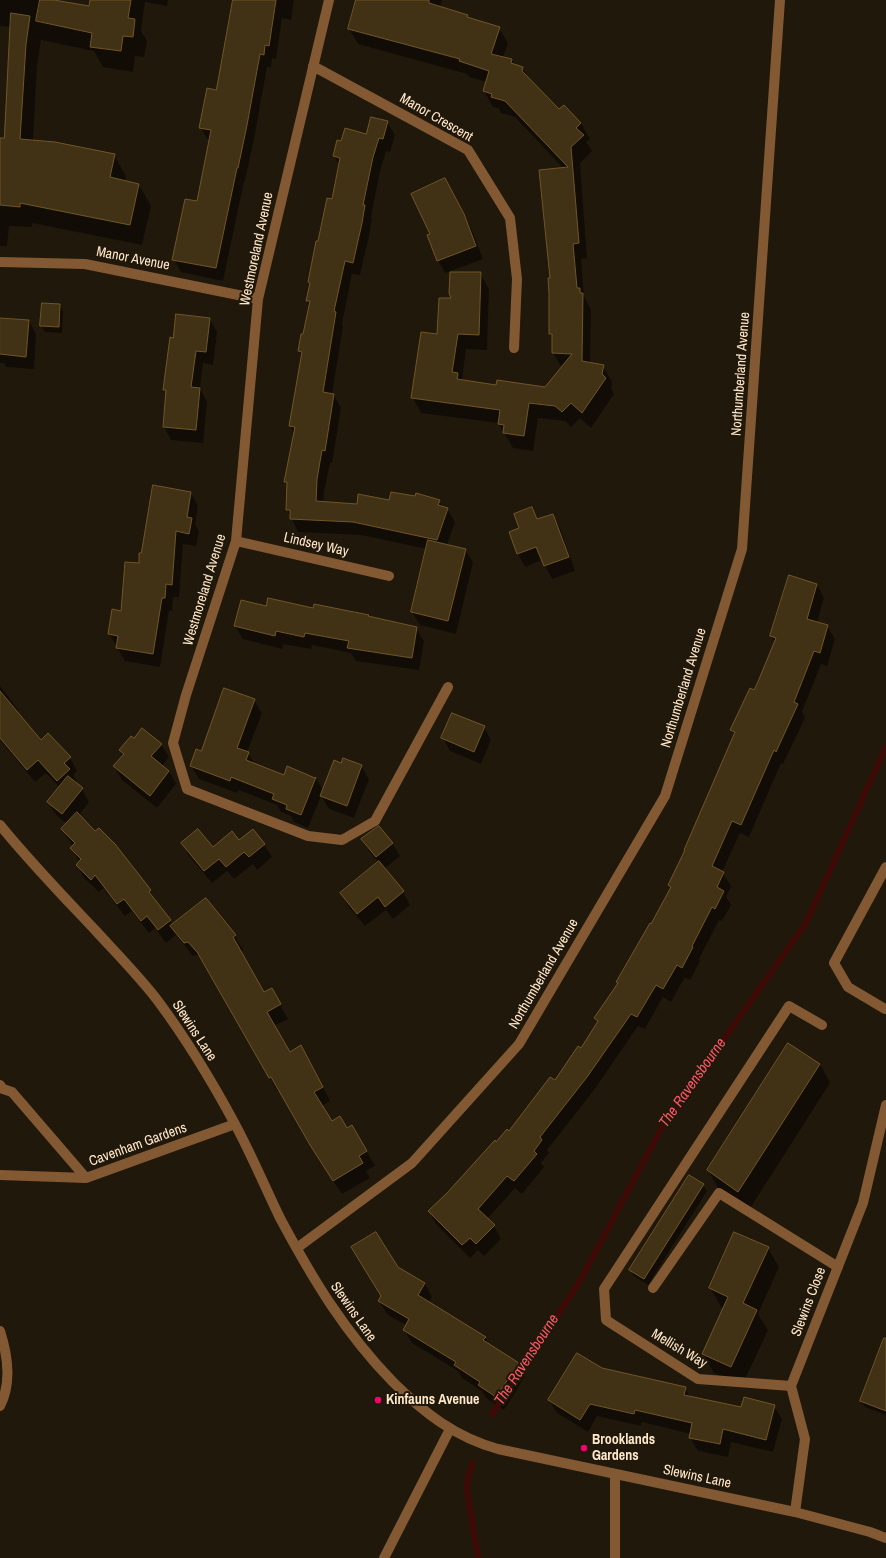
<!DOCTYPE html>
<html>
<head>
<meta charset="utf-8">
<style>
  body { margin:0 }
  canvas { display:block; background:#20180b }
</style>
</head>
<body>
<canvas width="886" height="1558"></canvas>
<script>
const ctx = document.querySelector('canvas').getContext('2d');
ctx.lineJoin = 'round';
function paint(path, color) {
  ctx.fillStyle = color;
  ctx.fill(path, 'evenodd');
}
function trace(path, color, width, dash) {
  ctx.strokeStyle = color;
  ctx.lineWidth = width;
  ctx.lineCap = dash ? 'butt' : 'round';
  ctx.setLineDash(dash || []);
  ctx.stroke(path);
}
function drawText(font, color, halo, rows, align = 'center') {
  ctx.font = font + ' "Archivo Narrow",sans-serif';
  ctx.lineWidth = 4;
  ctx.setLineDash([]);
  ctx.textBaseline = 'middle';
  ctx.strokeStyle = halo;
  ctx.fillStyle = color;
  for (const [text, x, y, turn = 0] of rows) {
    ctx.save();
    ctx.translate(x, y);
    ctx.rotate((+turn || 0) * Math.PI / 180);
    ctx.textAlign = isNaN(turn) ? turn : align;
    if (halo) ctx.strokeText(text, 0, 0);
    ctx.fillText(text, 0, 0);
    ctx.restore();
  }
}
const shadow = new Path2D(`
  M 0,0 L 49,0 L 90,7 L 91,0 L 168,0 L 167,6 L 145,2 L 141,31 L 147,41 L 144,57 L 135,56 L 133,72 L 103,67 L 94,51 L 41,40 L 37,65 L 33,141 L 114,155 L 126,176 L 125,182 L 139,185 L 151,206 L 142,245 L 32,223 L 32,227 L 9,226 L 7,246 L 0,246 L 0,139 L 5,139 L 11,27 L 0,26 Z
  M 233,0 L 294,0 L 291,20 L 282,18 L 276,59 L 272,58 L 271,67 L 267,67 L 254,139 L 245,181 L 244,181 L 223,281 L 181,272 L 174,259 L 198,202 L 210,141 L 208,140 L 200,127 L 217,91 Z
  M 357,0 L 442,0 L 440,8 L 467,16 L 469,18 L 499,28 L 508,43 L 503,58 L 512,60 L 515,65 L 522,68 L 530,80 L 559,111 L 581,123 L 590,139 L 586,142 L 592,151 L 580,163 L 587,258 L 581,259 L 584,296 L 591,310 L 590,364 L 603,366 L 612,382 L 611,388 L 614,394 L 591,428 L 580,418 L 571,427 L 565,421 L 538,418 L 533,451 L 513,448 L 498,423 L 421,413 L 413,398 L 453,299 L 480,273 L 489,289 L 487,350 L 466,349 L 462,380 L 497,386 L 545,388 L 562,368 L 553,353 L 553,340 L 550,334 L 552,279 L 564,169 L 515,117 L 501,113 L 498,108 L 493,107 L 484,91 L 487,82 L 469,77 L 467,74 L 358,44 L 349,29 Z
  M 387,122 L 395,135 L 390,152 L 386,151 L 380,171 L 371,217 L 372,219 L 369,236 L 360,275 L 352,274 L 342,324 L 343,326 L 332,394 L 334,395 L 341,408 L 332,463 L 330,463 L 324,492 L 323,503 L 357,505 L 390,501 L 439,501 L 443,507 L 447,509 L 455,522 L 447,545 L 465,549 L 473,562 L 456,634 L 420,625 L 412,612 L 427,549 L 361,535 L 298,532 L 287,510 L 288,486 L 286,482 L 295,434 L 290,426 L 302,356 L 299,351 L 310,306 L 307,301 L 310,285 L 309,282 L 333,200 L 340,166 L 334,156 L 342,143 L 367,135 Z
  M 452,192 L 471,228 L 483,259 L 445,273 L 438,260 L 432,235 Z
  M 60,305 L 63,311 L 62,333 L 45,332 L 41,326 Z
  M 0,319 L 29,321 L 36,334 L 34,369 L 6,367 L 4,363 L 0,363 Z
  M 210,319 L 217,332 L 213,365 L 203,363 L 200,388 L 207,402 L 203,443 L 171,440 L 164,427 L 167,394 L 164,389 L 174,339 Z
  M 191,493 L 198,506 L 195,524 L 199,532 L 196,546 L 183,544 L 179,597 L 173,597 L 172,611 L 169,611 L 160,667 L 125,661 L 109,634 L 122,612 L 140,565 Z
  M 532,508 L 539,520 L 552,515 L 560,528 L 575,571 L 552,579 L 542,560 L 525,567 L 518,554 L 510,532 L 520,528 Z
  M 817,585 L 824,598 L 817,623 L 827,626 L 835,639 L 827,666 L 821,664 L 802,712 L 805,718 L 783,764 L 781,763 L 749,837 L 740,833 L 722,872 L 731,886 L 726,897 L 731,905 L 722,921 L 719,920 L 699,959 L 700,961 L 690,980 L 685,977 L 671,1002 L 663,997 L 645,1029 L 638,1026 L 594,1090 L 547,1150 L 549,1153 L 541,1163 L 544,1167 L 522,1194 L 515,1188 L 487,1219 L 494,1226 L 501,1239 L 484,1256 L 478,1250 L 470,1258 L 436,1224 L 429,1211 L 510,1132 L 555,1082 L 581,1050 L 598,1023 L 595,1018 L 619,984 L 618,982 L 652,925 L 671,888 L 669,885 L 686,851 L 735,735 L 732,730 L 754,691 L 775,642 L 771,636 Z
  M 267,607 L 314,609 L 368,616 L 369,617 L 416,628 L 424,641 L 419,670 L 356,661 L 351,653 L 312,645 L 311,649 L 283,644 L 282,649 L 243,639 L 235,626 Z
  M 0,686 L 16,707 L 23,720 L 41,742 L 70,758 L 77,771 L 73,775 L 77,782 L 75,784 L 82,789 L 89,802 L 79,815 L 146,895 L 150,891 L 157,904 L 173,925 L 206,899 L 235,936 L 243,950 L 240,952 L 263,993 L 279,1003 L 288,1019 L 274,1026 L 289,1053 L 309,1060 L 330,1101 L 322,1106 L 331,1123 L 347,1129 L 352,1126 L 375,1166 L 366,1171 L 370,1178 L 342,1194 L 319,1160 L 280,1090 L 278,1092 L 206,967 L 197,955 L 193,956 L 176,935 L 166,943 L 155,928 L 149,933 L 132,911 L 125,916 L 103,888 L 99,892 L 84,878 L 77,865 L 80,862 L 71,848 L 73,846 L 62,829 L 67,824 L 56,815 L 48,802 L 60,788 L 46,773 L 35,782 L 0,740 Z
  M 254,700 L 262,713 L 247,752 L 255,764 L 284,776 L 288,767 L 316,778 L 323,790 L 342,764 L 361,766 L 369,779 L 354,818 L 329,809 L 321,796 L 308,828 L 294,822 L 291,816 L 281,812 L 277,805 L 239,790 L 237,793 L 199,779 L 191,766 L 201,752 Z
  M 484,727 L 491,740 L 481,764 L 450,751 L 443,738 Z
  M 134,740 L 161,744 L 169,757 L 162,766 L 169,771 L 176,784 L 157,808 L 122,780 L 114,767 L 123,755 L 121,750 Z
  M 362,840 L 392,843 L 400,856 L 384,869 L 403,892 L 410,905 L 393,919 L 386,910 L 365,926 L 349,907 L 341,894 L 379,863 L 370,852 Z
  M 239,841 L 264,845 L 272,857 L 257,870 L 253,864 L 234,879 L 227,871 L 212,883 L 189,856 L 182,843 L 213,849 Z
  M 820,1064 L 830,1083 L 749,1210 L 718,1188 L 708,1170 Z
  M 703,1185 L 707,1191 L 648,1285 L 634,1276 L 630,1270 Z
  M 768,1248 L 779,1267 L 758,1314 L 768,1330 L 742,1386 L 714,1373 L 703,1354 L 724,1309 L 721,1307 L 710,1288 Z
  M 398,1268 L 425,1284 L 432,1297 L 429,1303 L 485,1337 L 489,1345 L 518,1363 L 525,1376 L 504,1410 L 486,1398 L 482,1391 L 462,1378 L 458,1371 L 412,1343 L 404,1330 L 407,1326 L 387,1314 L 379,1301 Z
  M 886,1337 L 886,1415 L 865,1407 L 861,1401 Z
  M 602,1369 L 685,1388 L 690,1397 L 742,1408 L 774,1406 L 782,1419 L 773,1452 L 731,1442 L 728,1457 L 698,1451 L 690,1438 L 691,1434 L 642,1422 L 641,1426 L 597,1416 L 588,1432 L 557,1413 L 549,1400 Z`);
const stream = new Path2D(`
  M 492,1414 L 580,1281 L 662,1127 L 806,923 L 886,747
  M 473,1463 L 468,1476 L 467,1490 L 478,1558`);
const building = new Path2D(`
  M 40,0 L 54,0 L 89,6 L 90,0 L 131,0 L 128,18 L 135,19 L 133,37 L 123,36 L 121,51 L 90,47 L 92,33 L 36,21 Z
  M 233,0 L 276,0 L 269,46 L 265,45 L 264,55 L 260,54 L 247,125 L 238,168 L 237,168 L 216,268 L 172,260 L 185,199 L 197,201 L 211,130 L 199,128 L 207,88 L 216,90 Z
  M 356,0 L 429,0 L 429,3 L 468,15 L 467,17 L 500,27 L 491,54 L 512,59 L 511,63 L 523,67 L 522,71 L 559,109 L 564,105 L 581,123 L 576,128 L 584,135 L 571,147 L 579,243 L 573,244 L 577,288 L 580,288 L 580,293 L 583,293 L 582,361 L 604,365 L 602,374 L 606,378 L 582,413 L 571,403 L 562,412 L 555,406 L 529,403 L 524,436 L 503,433 L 504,425 L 498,424 L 500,410 L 411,398 L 421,332 L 437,334 L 439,298 L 451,298 L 449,293 L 450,272 L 481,272 L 479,335 L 458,334 L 452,372 L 458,373 L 457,379 L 496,385 L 497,380 L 545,387 L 572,354 L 552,353 L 552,334 L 549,334 L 549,293 L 548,278 L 550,278 L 539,170 L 568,167 L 505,101 L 491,97 L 492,94 L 483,91 L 489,71 L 459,61 L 460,59 L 348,29 Z
  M 11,13 L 30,16 L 26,44 L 20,139 L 55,142 L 115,154 L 110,177 L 139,184 L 130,225 L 20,203 L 20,207 L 0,205 L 0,138 L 4,138 Z
  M 371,117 L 388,121 L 383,139 L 379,138 L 373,157 L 363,205 L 365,205 L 362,223 L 353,263 L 345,261 L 334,311 L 336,312 L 323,392 L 334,394 L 325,451 L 322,450 L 317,479 L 316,501 L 357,504 L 358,494 L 389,500 L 391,492 L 415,496 L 416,493 L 440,500 L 438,505 L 448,508 L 437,540 L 353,522 L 290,519 L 290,510 L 286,510 L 287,482 L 284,482 L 295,427 L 289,426 L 302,352 L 298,351 L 301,334 L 303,334 L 310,301 L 306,301 L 310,283 L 308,282 L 316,241 L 318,241 L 327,198 L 332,199 L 340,158 L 333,156 L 337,140 L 341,141 L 345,128 L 366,134 Z
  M 445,178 L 464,214 L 476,246 L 437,261 L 427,235 L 430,234 L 411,194 Z
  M 42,303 L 60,304 L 59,327 L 40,326 Z
  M 176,314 L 210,318 L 206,352 L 196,351 L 191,387 L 200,388 L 196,430 L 163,427 L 166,390 L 163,390 L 170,337 L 173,338 Z
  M 0,318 L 29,320 L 26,357 L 0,354 Z
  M 153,485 L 191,492 L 187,517 L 192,518 L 189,534 L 176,531 L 172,585 L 166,584 L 165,598 L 162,598 L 153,654 L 116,648 L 118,636 L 108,634 L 112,609 L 121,611 L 125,562 L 139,563 L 139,553 L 141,553 Z
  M 532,507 L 537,519 L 553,514 L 569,557 L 544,566 L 536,547 L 517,554 L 509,532 L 519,528 L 514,514 Z
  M 428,540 L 466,549 L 448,621 L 411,612 Z
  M 789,575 L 817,584 L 807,619 L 828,625 L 820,653 L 814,651 L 794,702 L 798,704 L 776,752 L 774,750 L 741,825 L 732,821 L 712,866 L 724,872 L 717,887 L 724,891 L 715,909 L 712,907 L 692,946 L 693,947 L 682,968 L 677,965 L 663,989 L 656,985 L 637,1017 L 631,1014 L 587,1077 L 540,1137 L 542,1140 L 534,1151 L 537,1154 L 514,1181 L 507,1176 L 478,1209 L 495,1225 L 476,1244 L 470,1238 L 462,1245 L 428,1211 L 447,1193 L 495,1140 L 496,1142 L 507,1129 L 509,1131 L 550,1077 L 555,1080 L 578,1046 L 581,1048 L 598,1021 L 594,1018 L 618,983 L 616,982 L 650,923 L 651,924 L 671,887 L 668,885 L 685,850 L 684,850 L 735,732 L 730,730 L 750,688 L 754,690 L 757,684 L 776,638 L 770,636 Z
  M 268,598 L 313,608 L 314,604 L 369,615 L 368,616 L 417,627 L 412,658 L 347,648 L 349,641 L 305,633 L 304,637 L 276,631 L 275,636 L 234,626 L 241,600 L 266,606 Z
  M 224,688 L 255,699 L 237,748 L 249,752 L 246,760 L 284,775 L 287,766 L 315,778 L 316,777 L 301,815 L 286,809 L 287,805 L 272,799 L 274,794 L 231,777 L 230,781 L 190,766 L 196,749 L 201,751 Z
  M 0,691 L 41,740 L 48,733 L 71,757 L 64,763 L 70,769 L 57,781 L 38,760 L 27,770 L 0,738 Z
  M 452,713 L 485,726 L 474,752 L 441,738 Z
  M 142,728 L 162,744 L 151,756 L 169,771 L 150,796 L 113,766 L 124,754 L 119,750 L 131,736 L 134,738 Z
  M 343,758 L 362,765 L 347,806 L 320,796 L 334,760 L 341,763 Z
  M 68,776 L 83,788 L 62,814 L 47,802 Z
  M 77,812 L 95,831 L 99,828 L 115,844 L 151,890 L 149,892 L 171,920 L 158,930 L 147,916 L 141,921 L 124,899 L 117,904 L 95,875 L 91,880 L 76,865 L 81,859 L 70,848 L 75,843 L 61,829 Z
  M 379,826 L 393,843 L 376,857 L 361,839 Z
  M 198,829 L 213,847 L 232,831 L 239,840 L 253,829 L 265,844 L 249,857 L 244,852 L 226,867 L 219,859 L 204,871 L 181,843 Z
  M 379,861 L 404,891 L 385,907 L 378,897 L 357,914 L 340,893 Z
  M 206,898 L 236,935 L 233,937 L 264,992 L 272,988 L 281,1004 L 267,1012 L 290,1052 L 301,1045 L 323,1087 L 314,1092 L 332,1121 L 340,1116 L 347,1128 L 352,1125 L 367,1151 L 359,1156 L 363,1163 L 333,1181 L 310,1145 L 271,1077 L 269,1078 L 197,952 L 188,942 L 184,943 L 170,926 Z
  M 788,1043 L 820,1064 L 738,1192 L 707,1170 Z
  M 689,1175 L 704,1184 L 644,1279 L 629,1270 Z
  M 376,1232 L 398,1267 L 425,1283 L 418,1295 L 486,1337 L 483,1340 L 519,1363 L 496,1397 L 478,1385 L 480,1382 L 454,1365 L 456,1362 L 403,1330 L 409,1319 L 378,1301 L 381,1296 L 351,1247 Z
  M 734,1232 L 769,1247 L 743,1303 L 757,1310 L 731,1367 L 702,1354 L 728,1297 L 709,1288 Z
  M 884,1338 L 886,1338 L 886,1411 L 860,1401 Z
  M 577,1353 L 602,1368 L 686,1387 L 684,1395 L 741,1407 L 744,1397 L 775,1405 L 766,1440 L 723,1429 L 720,1444 L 689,1438 L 692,1423 L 635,1410 L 634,1414 L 590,1404 L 580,1420 L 548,1400 Z`);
const minor = new Path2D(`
  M 329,0 L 258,299 L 236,541 L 186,695 L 173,743 L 187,789 L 308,836 L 342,840 L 375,821 L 448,687
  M 313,66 L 468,150 L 510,218 L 517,279 L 514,348
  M 0,262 L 85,264 L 258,299
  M 236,541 L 389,576
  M 0,825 C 30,862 63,896 96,931 C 117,954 139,976 158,1001 C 187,1040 213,1083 236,1126 C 252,1156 265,1187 280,1218 C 312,1278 345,1333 393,1382 C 424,1413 455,1437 498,1449 L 795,1512 L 870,1532 L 886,1538
  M 885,1009 L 848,987 L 834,963 L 886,867
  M 0,1085 L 3,1089 L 12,1092 L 86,1178
  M 0,1175 L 86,1178 L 235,1124
  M 297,1248 L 412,1163 L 519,1044 L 665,796 L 742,549 L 780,0
  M 653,1288 L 719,1193 L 838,1267
  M 0,1331 C 8,1356 12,1383 0,1406
  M 791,1386 L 698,1379 L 606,1320 L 604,1289 L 789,1006 L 822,1025
  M 615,1475 L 615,1558
  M 795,1512 L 805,1439 L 791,1386 L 863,1203 L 886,1105
  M 384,1558 L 450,1429`);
const markers = [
  [378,1400,4,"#f4006f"],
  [584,1448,4,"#f4006f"]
];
const streetNames = [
  ["Manor Crescent",436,118,30],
  ["Westmoreland Avenue",257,249,-78],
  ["Manor Avenue",133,259,11],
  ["Northumberland Avenue",741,374,-86],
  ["Lindsey Way",316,545,13],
  ["Westmoreland Avenue",205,590,-73],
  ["Northumberland Avenue",684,688,-73],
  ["Northumberland Avenue",544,974,-60],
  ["Slewins Lane",194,1031,57],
  ["Cavenham Gardens",138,1145,-20],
  ["Slewins Close",809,1302,-69],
  ["Slewins Lane",353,1312,55],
  ["Mellish Way",679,1349,31],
  ["Slewins Lane",697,1477,12]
];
const poiNames = [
  ["Kinfauns Avenue",386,1400],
  ["Brooklands",592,1440],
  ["Gardens",592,1456]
];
const waterNames = [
  ["The Ravensbourne",693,1083,-55],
  ["The Ravensbourne",527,1360,-57]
];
paint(shadow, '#0007');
trace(stream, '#3e0a05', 6);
paint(building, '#423215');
trace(building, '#705526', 1);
trace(minor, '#825932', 10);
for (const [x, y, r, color] of markers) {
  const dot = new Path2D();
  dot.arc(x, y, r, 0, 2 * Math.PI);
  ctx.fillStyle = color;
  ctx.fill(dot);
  trace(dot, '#20180b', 1.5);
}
drawText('14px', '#ffe7c9', '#20180b', streetNames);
drawText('bold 14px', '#ffe7c9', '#20180b', poiNames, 'left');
drawText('italic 15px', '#ff5767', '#20180b', waterNames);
</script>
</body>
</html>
